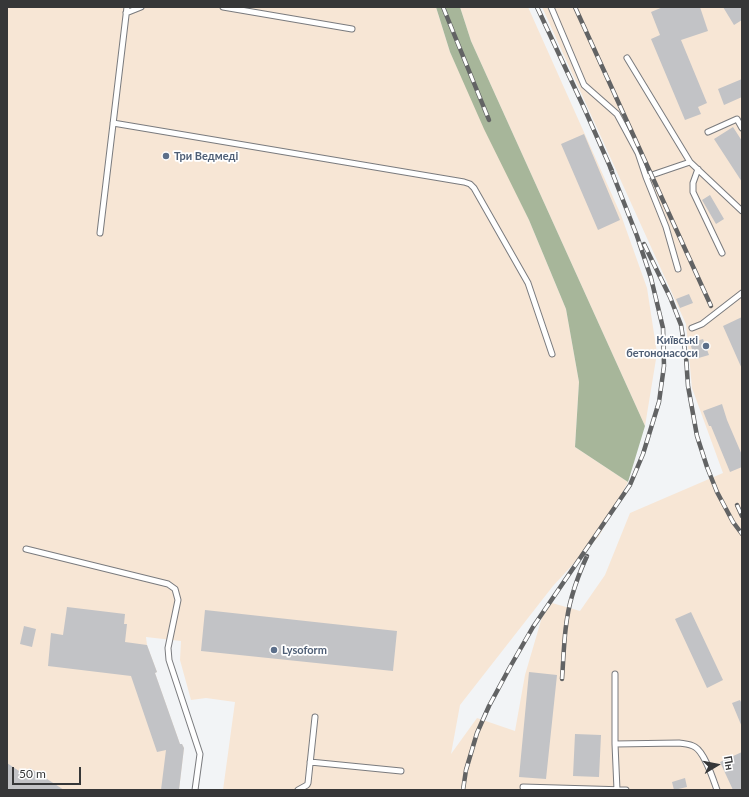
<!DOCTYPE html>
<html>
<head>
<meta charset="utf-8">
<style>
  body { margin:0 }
  #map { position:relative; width:749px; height:797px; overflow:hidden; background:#f2f4f6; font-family:Lato,sans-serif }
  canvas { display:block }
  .frame { position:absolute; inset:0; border:8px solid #363738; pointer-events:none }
  .north { position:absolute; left:697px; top:745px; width:40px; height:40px; -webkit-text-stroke:3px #fff; paint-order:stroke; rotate:80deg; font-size:11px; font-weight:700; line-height:16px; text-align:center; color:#363738 }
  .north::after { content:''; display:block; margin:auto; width:14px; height:18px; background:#363738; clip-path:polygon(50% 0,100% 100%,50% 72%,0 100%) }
  .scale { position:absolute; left:12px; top:767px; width:69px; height:18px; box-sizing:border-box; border:2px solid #363738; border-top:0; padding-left:5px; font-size:12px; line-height:14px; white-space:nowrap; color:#363738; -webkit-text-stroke:3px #fff; paint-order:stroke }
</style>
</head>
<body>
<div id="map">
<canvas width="749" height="797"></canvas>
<div class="frame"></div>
<div class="north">Пн</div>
<div class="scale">50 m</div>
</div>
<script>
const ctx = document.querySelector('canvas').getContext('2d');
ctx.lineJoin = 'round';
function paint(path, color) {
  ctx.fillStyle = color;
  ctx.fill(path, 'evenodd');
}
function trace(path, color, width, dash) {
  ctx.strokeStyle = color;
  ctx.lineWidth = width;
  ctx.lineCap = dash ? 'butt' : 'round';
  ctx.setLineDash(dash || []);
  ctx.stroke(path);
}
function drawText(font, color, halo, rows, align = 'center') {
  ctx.font = font + ' Lato,sans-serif';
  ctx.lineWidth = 3.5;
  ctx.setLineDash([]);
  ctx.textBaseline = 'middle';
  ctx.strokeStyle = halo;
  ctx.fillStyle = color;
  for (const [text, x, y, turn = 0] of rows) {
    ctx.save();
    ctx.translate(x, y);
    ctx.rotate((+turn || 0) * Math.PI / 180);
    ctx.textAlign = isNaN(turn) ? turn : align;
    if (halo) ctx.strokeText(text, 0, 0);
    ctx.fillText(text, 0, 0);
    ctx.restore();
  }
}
const industrial = new Path2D(`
  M 7,7 L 436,7 L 450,52 L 529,220 L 566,309 L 579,382 L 575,447 L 628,482 L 599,536 L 553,586 L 460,705 L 451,754 L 477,718 L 515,731 L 525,675 L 542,617 L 552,603 L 580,611 L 605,575 L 630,513 L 723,473 L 692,388 L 686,324 L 542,7 L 742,7 L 742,790 L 223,790 L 235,702 L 206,698 L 191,700 L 180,660 L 181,641 L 146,637 L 147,645 L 157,672 L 155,673 L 180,744 L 182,744 L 184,748 L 179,790 L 7,790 Z
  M 460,7 L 528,7 L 621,215 L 647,288 L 657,353 L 645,426 L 471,41 Z`);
const forest = new Path2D(`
  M 436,7 L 460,7 L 471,41 L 645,426 L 628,482 L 575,447 L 579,382 L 566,309 L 529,220 L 484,129 L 450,52 Z`);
const building = new Path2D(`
  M 663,7 L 700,7 L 708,31 L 681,40 L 707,103 L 698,107 L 701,114 L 685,120 L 651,39 L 660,35 L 651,12 Z
  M 723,7 L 742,7 L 742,20 L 734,25 Z
  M 742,79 L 742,97 L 724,105 L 718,89 Z
  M 733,127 L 742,141 L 742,182 L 714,139 Z
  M 584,134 L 620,220 L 598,230 L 561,144 Z
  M 710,195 L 724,219 L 716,224 L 702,200 Z
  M 689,294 L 693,303 L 680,308 L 676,299 Z
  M 742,317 L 742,369 L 723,326 Z
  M 703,339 L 709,355 L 695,359 L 690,343 Z
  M 722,404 L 727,420 L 742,455 L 742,467 L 730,472 L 711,426 L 709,426 L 703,411 Z
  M 67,607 L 125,614 L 124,624 L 127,624 L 125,642 L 147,645 L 157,672 L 155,673 L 180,744 L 182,744 L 184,748 L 179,790 L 161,790 L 166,750 L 157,752 L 131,676 L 48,666 L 51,633 L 63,635 Z
  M 205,610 L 397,631 L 393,671 L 201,651 Z
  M 691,612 L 723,680 L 707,688 L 675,619 Z
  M 24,626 L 36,629 L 32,647 L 20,644 Z
  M 529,672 L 557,675 L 546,779 L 519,777 Z
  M 740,700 L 742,704 L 742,727 L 732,703 Z
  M 575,734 L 601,735 L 599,777 L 573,776 Z
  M 742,752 L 742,790 L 733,790 L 720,762 Z
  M 7,763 L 25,775 L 30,768 L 64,790 L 7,790 Z
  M 685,778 L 687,787 L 674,790 L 672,782 Z`);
const lane = new Path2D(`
  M 223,7 L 352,29
  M 551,7 L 584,85 L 617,114 L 638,153 L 646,177 L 666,227 L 678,269
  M 126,13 L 141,7
  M 627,58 L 690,162 L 742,211
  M 113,123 L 464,182 L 470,184 L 474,188 L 528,283 L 552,354
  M 708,132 L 737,119 L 742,128
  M 698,169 L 693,183 L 693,192 L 722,253
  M 646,177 L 690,162
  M 100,233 L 127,7
  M 692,328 L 702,324 L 742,293
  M 26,549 L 168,584 L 175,589 L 178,600 L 168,648 L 169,660 L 200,754 L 195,790
  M 615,674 L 615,744 L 617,790
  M 615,744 L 679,743 C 685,744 690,744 695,747 C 705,753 713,779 717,790
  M 310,762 L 401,771
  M 523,787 L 626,790
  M 298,790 L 307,785 L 308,783 L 315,717`);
const rail = new Path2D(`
  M 443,7 L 489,120
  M 537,7 L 585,110 L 612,171
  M 575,7 L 711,306
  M 644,244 L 670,297 L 681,325 L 686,357 L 688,386 L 697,436 L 707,467 L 717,492 L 733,522 L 742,534
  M 737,505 L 742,516
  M 562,679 C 564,652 564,623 572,596 C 576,582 581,569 587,556
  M 463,790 L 466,770 L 477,733 L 489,706 L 510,667 L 533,627 L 630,485 L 643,454 L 659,402 L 664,366 L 663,328 L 651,278 L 637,236 L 610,167`);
const markers = [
  [166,156,4,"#5c6f8a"],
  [706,346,4,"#5c6f8a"],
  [274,650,4,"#5c6f8a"]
];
const serviceNames = [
  ["Три Ведмеді",174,156],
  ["Київські",698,340,"right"],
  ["бетононасоси",698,353,"right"],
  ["Lysoform",282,650]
];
paint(industrial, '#f7e6d5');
paint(forest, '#a7b69a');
paint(building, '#c2c3c6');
trace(lane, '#7a7b7e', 7);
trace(lane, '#fff', 5);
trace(rail, '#626364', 4.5);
trace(rail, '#fff', 3, [9]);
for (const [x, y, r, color] of markers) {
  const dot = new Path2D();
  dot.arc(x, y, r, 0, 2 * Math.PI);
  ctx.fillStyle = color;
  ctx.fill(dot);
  trace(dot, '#fff', 1.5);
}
drawText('bold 11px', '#4e5e75', '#fff', serviceNames, 'left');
</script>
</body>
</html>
